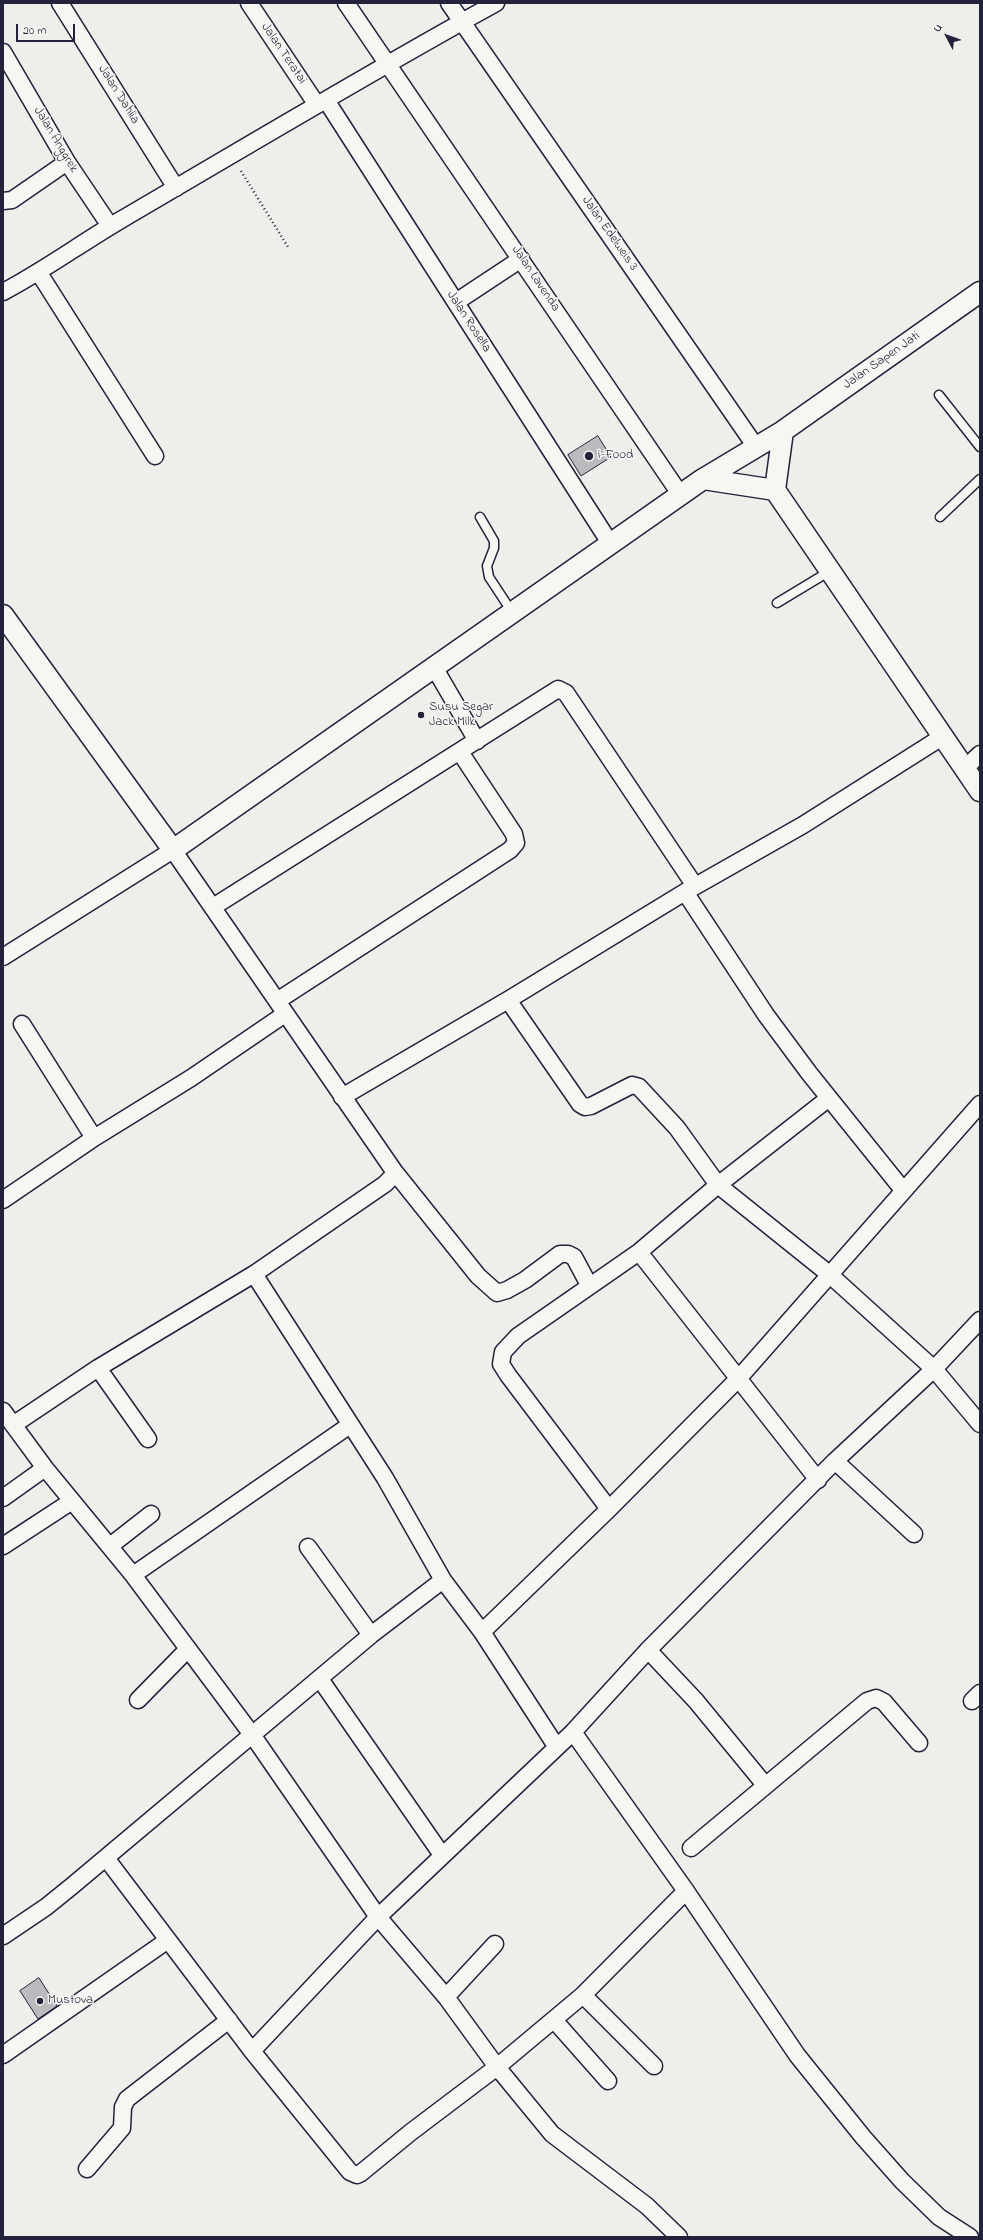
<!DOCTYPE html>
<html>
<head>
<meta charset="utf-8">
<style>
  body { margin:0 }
  #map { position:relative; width:983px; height:2240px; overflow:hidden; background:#eeeeeb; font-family:"Indie Flower",sans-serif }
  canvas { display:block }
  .frame { position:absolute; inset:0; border:4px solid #22223b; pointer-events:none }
  .north { position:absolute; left:927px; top:16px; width:40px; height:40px; -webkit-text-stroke:3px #f6f6f2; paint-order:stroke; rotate:311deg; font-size:11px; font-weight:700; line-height:16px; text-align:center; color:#22223b }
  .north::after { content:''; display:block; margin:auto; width:14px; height:18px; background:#22223b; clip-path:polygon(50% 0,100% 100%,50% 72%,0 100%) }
  .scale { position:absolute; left:16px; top:24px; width:59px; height:18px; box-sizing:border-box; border:2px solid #22223b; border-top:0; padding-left:5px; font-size:12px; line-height:14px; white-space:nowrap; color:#22223b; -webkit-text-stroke:3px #f6f6f2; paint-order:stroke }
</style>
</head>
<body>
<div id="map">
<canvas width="983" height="2240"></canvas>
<div class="frame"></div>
<div class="north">U</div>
<div class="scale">20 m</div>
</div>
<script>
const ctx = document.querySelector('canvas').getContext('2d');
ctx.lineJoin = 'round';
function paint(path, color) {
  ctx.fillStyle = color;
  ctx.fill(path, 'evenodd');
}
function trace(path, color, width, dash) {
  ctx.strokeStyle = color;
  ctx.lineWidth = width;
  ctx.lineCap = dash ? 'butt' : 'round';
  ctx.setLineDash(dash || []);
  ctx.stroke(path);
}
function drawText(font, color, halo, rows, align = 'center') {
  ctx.font = font + ' "Indie Flower",sans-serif';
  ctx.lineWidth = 3;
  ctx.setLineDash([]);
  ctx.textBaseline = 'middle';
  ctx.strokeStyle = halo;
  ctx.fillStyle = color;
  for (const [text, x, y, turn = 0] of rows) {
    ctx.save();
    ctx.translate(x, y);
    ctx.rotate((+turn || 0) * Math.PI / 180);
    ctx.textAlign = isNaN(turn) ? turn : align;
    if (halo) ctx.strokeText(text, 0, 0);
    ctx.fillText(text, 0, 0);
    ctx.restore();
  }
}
const building = new Path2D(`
  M 598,436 L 611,457 L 581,476 L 568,455 Z
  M 39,1978 L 57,2006 L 38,2019 L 20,1991 Z`);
const path = new Path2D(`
  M 241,171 L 288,247`);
const service = new Path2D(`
  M 939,395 L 980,447
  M 480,517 L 494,541 L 494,548 L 487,566 L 489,577 L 512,612
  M 940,517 L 980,479
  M 777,603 L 830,571`);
const minor = new Path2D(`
  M 60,3 L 176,188
  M 249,3 L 317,105
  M 346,3 L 680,494
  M 449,3 L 756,447
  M 3,52 L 67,162 L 110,226
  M 326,100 L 610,543
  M 3,201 L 12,200 L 67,162
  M 39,273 L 155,456
  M 3,292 C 43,271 80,244 119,221 C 244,148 369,73 496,3
  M 456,302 L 521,259
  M 434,667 L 477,741
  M 964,769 L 980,754
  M 685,892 L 766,1015 L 809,1073 L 903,1190
  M 213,907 L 558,689 L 566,693 L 695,886
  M 3,957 L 173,850 L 394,1171 L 393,1176 L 385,1184 L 254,1274 L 98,1368 L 13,1425
  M 508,1000 L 580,1104 L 585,1107 L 591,1106 L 632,1085 L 639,1087 L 677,1128 L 718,1185 L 829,1274 L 934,1369 L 980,1424
  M 277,1001 L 510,850 L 516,843 L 514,834 L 460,752
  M 22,1024 L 94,1138
  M 342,1097 L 508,1000 L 685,892 L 803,825 L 942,737
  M 394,1171 L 478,1276 L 497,1293 L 507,1290 L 525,1280 L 560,1254 L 568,1254 L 574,1257 L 589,1285
  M 3,1200 L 94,1138 L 191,1078 L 285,1014
  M 639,1252 L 818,1480
  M 254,1274 L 385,1478 L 443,1580 L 482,1632 L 556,1746
  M 98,1368 L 148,1439
  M 3,1411 L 45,1468 L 133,1575 L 253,1736 L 378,1917 L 446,1997 L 497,2067 L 552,2134 L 647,2206 L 679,2237
  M 835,1461 L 914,1534
  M 3,1498 L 45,1468
  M 609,1509 L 508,1375 L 501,1364 L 503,1352 L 518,1336 L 639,1252 L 718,1185 L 829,1098
  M 3,1546 L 72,1501
  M 110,1546 L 151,1514
  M 308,1547 L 371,1635
  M 133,1575 L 350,1425
  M 482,1632 L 609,1509 L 738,1379 L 980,1104
  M 648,1650 L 696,1701 L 765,1785
  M 320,1679 L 442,1855
  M 138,1700 L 188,1649
  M 972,1701 L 980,1693
  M 573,1732 L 686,1891 L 797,2055 L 863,2137 L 902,2181 L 939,2217 L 970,2237
  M 691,1848 L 867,1701 L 876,1698 L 884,1702 L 919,1743
  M 106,1858 L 252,2051 L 350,2172 L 357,2175 L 361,2173 L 411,2132 L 497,2067 L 583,1995 L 686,1891
  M 3,1936 L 46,1907 L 72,1886 L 371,1635 L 443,1580
  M 583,1995 L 654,2066
  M 446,1997 L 495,1944
  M 554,2020 L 608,2081
  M 252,2051 L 378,1917 L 573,1732 L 648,1650 L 835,1461 L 934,1369 L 980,1320
  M 3,2055 L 168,1940
  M 87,2169 L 122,2128 L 123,2107 L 127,2099 L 229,2020`);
const tertiary = new Path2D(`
  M 783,431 L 775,490 L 980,791
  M 703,479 L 775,490
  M 3,615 L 173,850 L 703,479 L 783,431 L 980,292`);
const markers = [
  [589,456,5,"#22223b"],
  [421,715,4,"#22223b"],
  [40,2001,4,"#22223b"]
];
const streetNames = [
  ["Jalan Teratai",283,54,56],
  ["Jalan Dahlia",118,95,58],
  ["Jalan Anggrek",55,140,59],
  ["Jalan Edelweis 3",609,234,55],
  ["Jalan Lavenda",535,279,56],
  ["Jalan Rosella",468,322,57],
  ["Jalan Sapen Jati",882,361,-35]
];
const poiNames = [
  ["i-Food",598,456],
  ["Susu Segar",429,708],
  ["Jack Milk",429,723],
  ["Mustova",48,2001]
];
paint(building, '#bbbbbf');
trace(building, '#22223b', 1);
trace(service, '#22223b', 11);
trace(minor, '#22223b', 19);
trace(tertiary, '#22223b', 23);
trace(path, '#22223b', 2.5, [1, 3]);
trace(service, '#f6f6f2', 8);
trace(minor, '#f6f6f2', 16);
trace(tertiary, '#f6f6f2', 20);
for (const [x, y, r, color] of markers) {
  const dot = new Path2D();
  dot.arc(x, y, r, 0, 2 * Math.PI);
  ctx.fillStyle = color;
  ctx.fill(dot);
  trace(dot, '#f6f6f2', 1.5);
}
drawText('13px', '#22223b', '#f6f6f2', streetNames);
drawText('13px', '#22223b', '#f6f6f2', poiNames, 'left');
</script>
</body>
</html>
